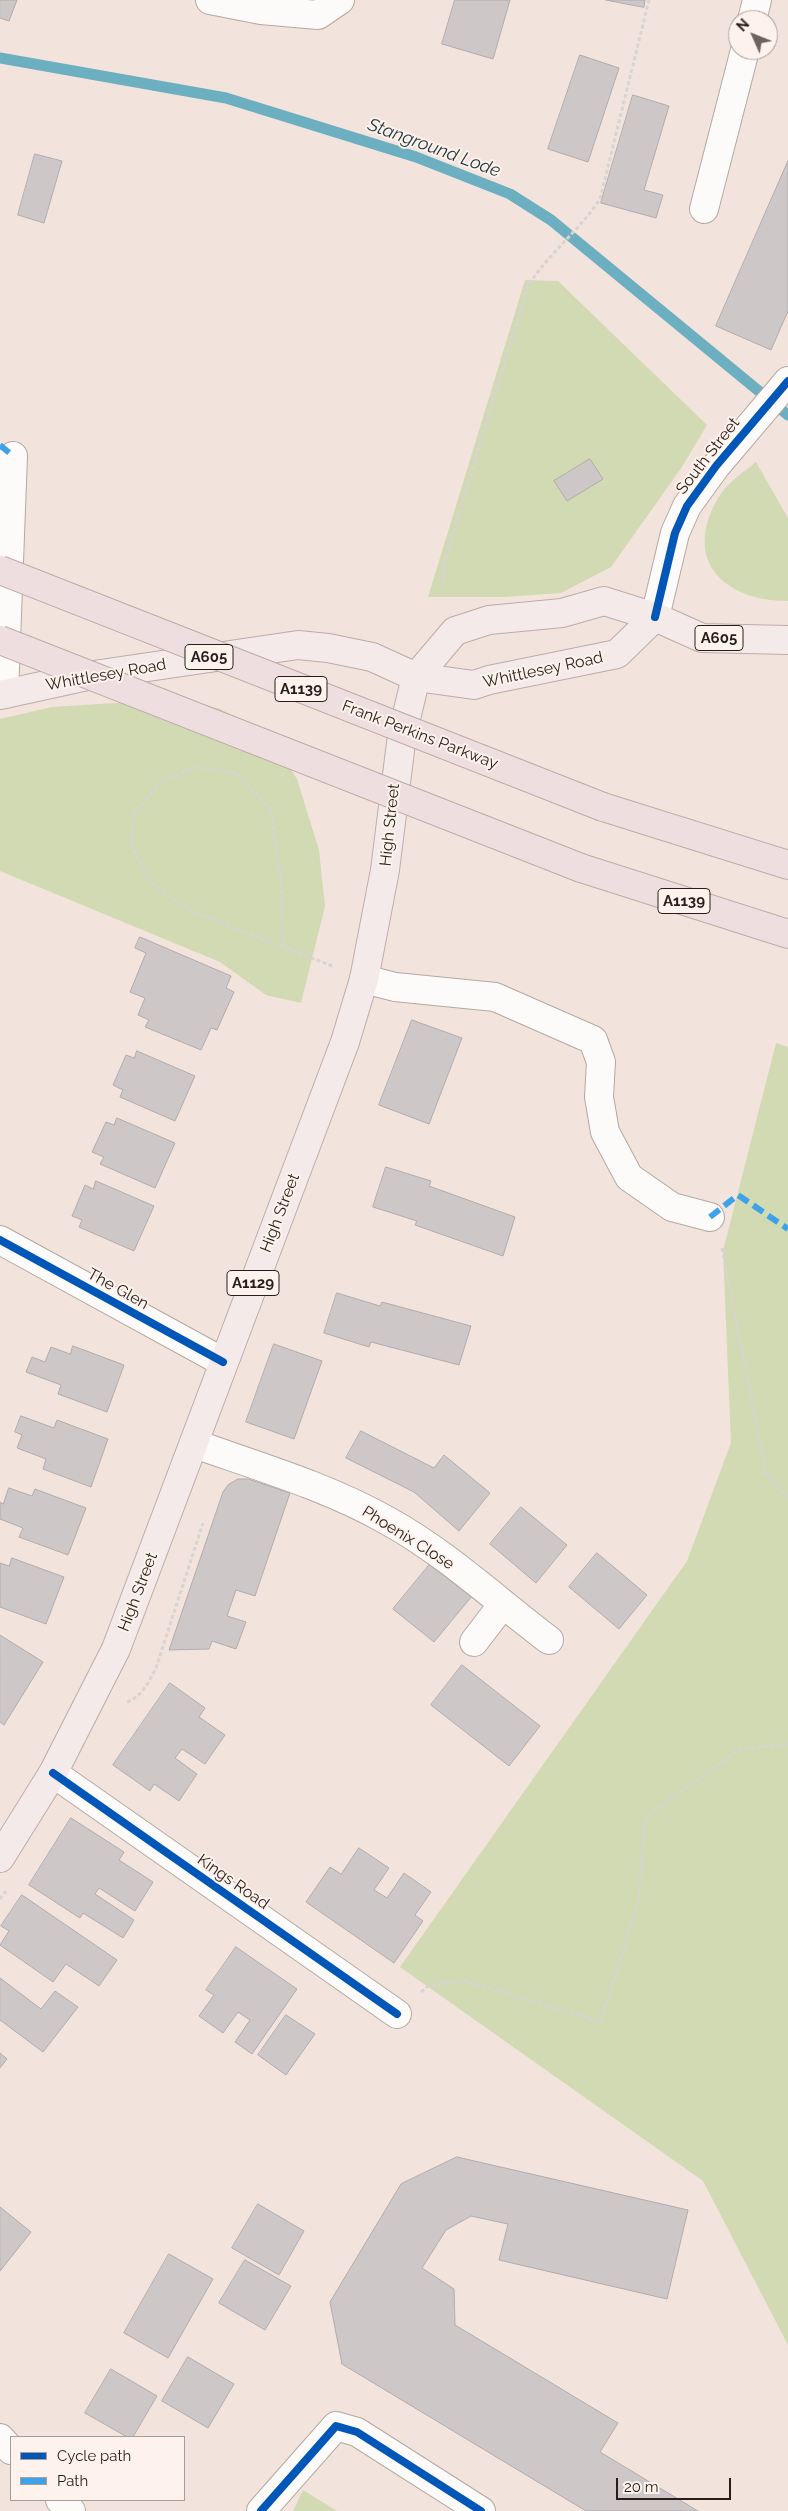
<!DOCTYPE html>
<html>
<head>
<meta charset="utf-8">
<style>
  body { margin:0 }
  #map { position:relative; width:788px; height:2511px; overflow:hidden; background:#f2e4dc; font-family:Raleway,sans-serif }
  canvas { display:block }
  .legend { position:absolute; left:10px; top:2436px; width:175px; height:65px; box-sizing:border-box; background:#fdf2ec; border:1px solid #a89d98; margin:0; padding:6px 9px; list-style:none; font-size:15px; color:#281e19 }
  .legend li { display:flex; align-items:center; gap:10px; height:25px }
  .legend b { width:25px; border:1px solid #a89d98 }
  .north { position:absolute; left:728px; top:10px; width:50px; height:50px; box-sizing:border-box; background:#fdf2ec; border:1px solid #a89d98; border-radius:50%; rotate:314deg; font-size:14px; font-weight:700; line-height:20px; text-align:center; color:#281e19 }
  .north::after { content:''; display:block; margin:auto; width:18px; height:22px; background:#6f635d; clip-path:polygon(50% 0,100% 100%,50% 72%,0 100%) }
  .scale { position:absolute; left:616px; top:2478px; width:115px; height:22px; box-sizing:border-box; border:2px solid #281e19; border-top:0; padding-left:6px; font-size:15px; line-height:18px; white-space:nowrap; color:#281e19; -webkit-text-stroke:4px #fdf2ec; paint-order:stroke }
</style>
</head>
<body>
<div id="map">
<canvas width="788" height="2511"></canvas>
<ul class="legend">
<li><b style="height:6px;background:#0057b8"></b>Cycle path</li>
<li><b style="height:6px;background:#3ea2ea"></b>Path</li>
</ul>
<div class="north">N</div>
<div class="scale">20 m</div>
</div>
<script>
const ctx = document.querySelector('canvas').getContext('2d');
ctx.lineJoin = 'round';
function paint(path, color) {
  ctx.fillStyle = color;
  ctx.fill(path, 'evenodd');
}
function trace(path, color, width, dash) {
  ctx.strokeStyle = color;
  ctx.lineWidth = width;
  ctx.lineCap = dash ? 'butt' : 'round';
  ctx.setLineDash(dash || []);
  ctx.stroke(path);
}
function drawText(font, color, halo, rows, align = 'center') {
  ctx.font = font + ' Raleway,sans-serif';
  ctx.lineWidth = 4;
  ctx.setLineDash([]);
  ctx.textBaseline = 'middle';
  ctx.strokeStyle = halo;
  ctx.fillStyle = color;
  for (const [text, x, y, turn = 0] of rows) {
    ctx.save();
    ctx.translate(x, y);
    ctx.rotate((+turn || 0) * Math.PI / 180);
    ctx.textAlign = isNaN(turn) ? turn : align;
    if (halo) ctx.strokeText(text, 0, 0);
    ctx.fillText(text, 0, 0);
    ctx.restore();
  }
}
const green = new Path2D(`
  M 525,280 L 558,281 L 707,425 L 682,467 L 611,567 L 561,593 L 504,597 L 428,597 Z
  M 756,462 L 788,518 L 788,601 C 719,601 680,555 722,492 C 730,481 745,471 756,462 Z
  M 146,701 L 218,708 L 268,734 L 297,779 L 319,850 L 325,906 L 301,1003 L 266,995 L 220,962 L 0,871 L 0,719 L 52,707 Z
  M 776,1043 L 788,1047 L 788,2345 L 703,2181 L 400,1967 L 687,1561 L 731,1443 L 723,1251 Z
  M 303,2490 L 337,2511 L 293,2511 Z`);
const stream = new Path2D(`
  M 0,58 L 226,98 L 416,157 L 510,194 L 551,220 L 788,415`);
const building = new Path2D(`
  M 0,0 L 17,0 L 9,21 L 0,18 Z
  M 455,0 L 510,0 L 493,59 L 442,44 Z
  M 606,0 L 645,0 L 644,7 Z
  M 580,55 L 619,68 L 588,162 L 548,149 Z
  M 633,95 L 669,106 L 644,190 L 663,195 L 656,218 L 601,203 Z
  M 35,154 L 62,161 L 44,223 L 18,215 Z
  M 788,161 L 788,311 L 771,350 L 716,326 Z
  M 590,459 L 603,479 L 567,501 L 554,481 Z
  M 140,937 L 231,976 L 226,988 L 234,992 L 217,1030 L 211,1028 L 201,1050 L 145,1027 L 149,1020 L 138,1015 L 145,998 L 130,992 L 146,953 L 135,948 Z
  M 412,1020 L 462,1038 L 429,1124 L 379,1105 Z
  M 137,1051 L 195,1076 L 175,1121 L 120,1097 L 123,1090 L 113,1085 L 126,1055 L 134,1058 Z
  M 117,1118 L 175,1143 L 155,1188 L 100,1164 L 104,1157 L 92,1152 L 106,1122 L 114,1125 Z
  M 386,1167 L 431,1181 L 429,1186 L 515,1217 L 503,1256 L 415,1225 L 417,1221 L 373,1207 Z
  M 96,1181 L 154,1206 L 134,1251 L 79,1227 L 82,1220 L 72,1216 L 85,1185 L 93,1189 Z
  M 337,1293 L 380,1306 L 382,1302 L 471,1326 L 459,1365 L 371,1342 L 369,1347 L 324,1333 Z
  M 274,1344 L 322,1361 L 294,1439 L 246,1422 Z
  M 73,1346 L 124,1365 L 107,1412 L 58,1394 L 61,1385 L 26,1372 L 32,1357 L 45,1362 L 51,1347 L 70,1354 Z
  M 21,1416 L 54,1428 L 57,1420 L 108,1439 L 91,1487 L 43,1469 L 46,1459 L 17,1448 L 22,1435 L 15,1432 Z
  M 361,1431 L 434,1468 L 444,1455 L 490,1493 L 459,1531 L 414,1492 L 346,1458 Z
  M 238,1479 L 248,1479 L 290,1493 L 255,1596 L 236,1590 L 227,1616 L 246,1622 L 236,1649 L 212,1641 L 209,1649 L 169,1650 L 223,1492 L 228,1485 Z
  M 9,1488 L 32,1496 L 35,1489 L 86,1508 L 68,1555 L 19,1537 L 23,1528 L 0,1519 L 0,1502 L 3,1504 Z
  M 521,1507 L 567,1545 L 536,1583 L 490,1544 Z
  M 597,1553 L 647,1595 L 619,1629 L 569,1587 Z
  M 12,1558 L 64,1577 L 46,1624 L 0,1607 L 0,1563 L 9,1566 Z
  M 431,1563 L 472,1596 L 434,1642 L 393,1609 Z
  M 0,1635 L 43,1662 L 4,1725 L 0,1722 Z
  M 462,1665 L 540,1726 L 509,1766 L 431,1705 Z
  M 170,1683 L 205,1708 L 199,1717 L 225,1735 L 205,1764 L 182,1749 L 175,1758 L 197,1774 L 179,1801 L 154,1784 L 150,1791 L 113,1765 Z
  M 71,1818 L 124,1852 L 119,1860 L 153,1882 L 135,1911 L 99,1888 L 95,1894 L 134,1920 L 123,1938 L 83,1913 L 80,1918 L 29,1885 Z
  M 359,1848 L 389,1868 L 374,1890 L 387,1898 L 404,1873 L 431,1892 L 415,1915 L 423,1921 L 394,1963 L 306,1902 L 330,1867 L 341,1874 Z
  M 22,1895 L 117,1960 L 99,1986 L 66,1964 L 53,1982 L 0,1945 L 9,1931 L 1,1926 Z
  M 236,1947 L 297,1989 L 252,2054 L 235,2042 L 250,2020 L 238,2012 L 223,2033 L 199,2016 L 214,1995 L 206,1990 Z
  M 0,1978 L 41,2009 L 55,1991 L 78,2007 L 43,2052 L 0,2020 Z
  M 286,2015 L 315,2034 L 286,2075 L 258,2055 Z
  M 0,2053 L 7,2059 L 0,2068 Z
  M 457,2157 L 688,2210 L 667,2299 L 499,2260 L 508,2224 L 471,2216 L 446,2230 L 422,2268 L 454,2289 L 455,2325 L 618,2423 L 600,2452 L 698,2511 L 586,2511 L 342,2364 L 330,2302 L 401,2184 Z
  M 258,2204 L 304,2231 L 279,2275 L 232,2248 Z
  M 0,2207 L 31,2232 L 0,2271 Z
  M 169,2254 L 213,2279 L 168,2358 L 124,2333 Z
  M 245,2260 L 291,2286 L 265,2330 L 219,2303 Z
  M 188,2357 L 234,2384 L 208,2428 L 162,2401 Z
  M 111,2369 L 157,2396 L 133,2437 L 127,2437 L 85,2413 Z`);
const path = new Path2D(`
  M 443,583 L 445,560 L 528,286 C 548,254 579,231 600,199 L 649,0
  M 283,946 L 281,882 L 271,810 L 237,773 L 195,767 L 161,782 L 134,815 L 132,847 L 152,884 L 193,912 L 332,966
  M 722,1248 L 766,1474 L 788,1497
  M 127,1702 C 142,1697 149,1681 156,1668 L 203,1523
  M 0,1899 L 6,1891
  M 421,1992 L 428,1986 L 462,1980 L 600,2022 L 638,1905 L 646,1817 L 741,1749 L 788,1744`);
const minor = new Path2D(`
  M 210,0 L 261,10 L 318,15 L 340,0
  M 752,20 L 757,0
  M 704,209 L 745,50
  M 655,617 L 675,533 L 687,506 L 716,466 L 788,381
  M 4,694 L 13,456
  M 364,979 L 395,987 L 495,997 L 593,1040 L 601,1062 L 599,1097 L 605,1132 L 629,1177 L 672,1207 L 710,1217
  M 0,1240 L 223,1362
  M 195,1444 C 260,1467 328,1487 388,1521 C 446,1553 496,1600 549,1640
  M 474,1642 L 503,1604
  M 53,1773 L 397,2014
  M 0,2438 L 11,2450
  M 60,2500 L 71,2511
  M 261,2511 L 336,2426 L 357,2432 L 481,2511`);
const major = new Path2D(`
  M 0,695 L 87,676 L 298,645 L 328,648 L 372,657 L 416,677 L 474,685 L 489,680 L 617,654 L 655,617
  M 0,1858 L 53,1773 L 116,1649 L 345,1042 L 364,979 L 385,870 L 402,735 L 416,677 L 455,631 L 489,620 L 562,613 L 604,601 L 655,617 L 702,638 L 788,640`);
const highway = new Path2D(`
  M 603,807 L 788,865
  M 581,868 L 788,934`);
const highwayBridge = new Path2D(`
  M 0,570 L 603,807
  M 0,640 L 581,868`);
const quiet = new Path2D(`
  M 0,445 L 13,456
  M 710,1217 L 738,1195 L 788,1229`);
const cycleway = new Path2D(`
  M 655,617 L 675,533 L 687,506 L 716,466 L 788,381
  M 0,1240 L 223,1362
  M 53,1773 L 397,2014
  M 261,2511 L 336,2426 L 357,2432 L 481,2511`);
const shields = [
  [719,638,48],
  [209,657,48],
  [301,689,52],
  [684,901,52],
  [253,1283,52]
];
const shieldNames = [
  ["A605",719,638],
  ["A605",209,657],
  ["A1139",301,689],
  ["A1139",684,901],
  ["A1129",253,1283]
];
const streetNames = [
  ["South Street",708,456,-52],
  ["Whittlesey Road",543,670,-12],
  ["Whittlesey Road",106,675,-10],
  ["Frank Perkins Parkway",420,735,21],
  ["High Street",390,825,-84],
  ["High Street",280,1213,-69],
  ["The Glen",118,1289,29],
  ["Phoenix Close",408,1538,32],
  ["High Street",138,1592,-69],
  ["Kings Road",233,1882,35]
];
const waterNames = [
  ["Stanground Lode",434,148,20]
];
paint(green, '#d1dab2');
trace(stream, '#6cafc0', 11);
paint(building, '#cdc7c8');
trace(building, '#b2abac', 1);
trace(minor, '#b3a9a2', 30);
trace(major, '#bfaaa9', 30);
trace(highway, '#bfaaa9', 30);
trace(path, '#d8d4d2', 3, [4, 2.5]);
trace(minor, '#fdfbfa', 28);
trace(major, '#f5eaea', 28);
trace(highway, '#eedee0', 28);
trace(highwayBridge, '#bfaaa9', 30, []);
trace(highwayBridge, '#eedee0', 28);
trace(quiet, '#3ea2ea', 6, [12, 6]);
trace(cycleway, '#0057b8', 8);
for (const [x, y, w] of shields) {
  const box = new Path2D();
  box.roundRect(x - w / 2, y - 12.5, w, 25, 4);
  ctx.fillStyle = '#fdf2ec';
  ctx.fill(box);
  trace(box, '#281e19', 1);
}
drawText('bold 15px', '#281e19', null, shieldNames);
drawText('16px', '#281e19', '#fdf2ec', streetNames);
drawText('italic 18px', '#1e353c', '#fdf2ec', waterNames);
</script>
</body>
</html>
